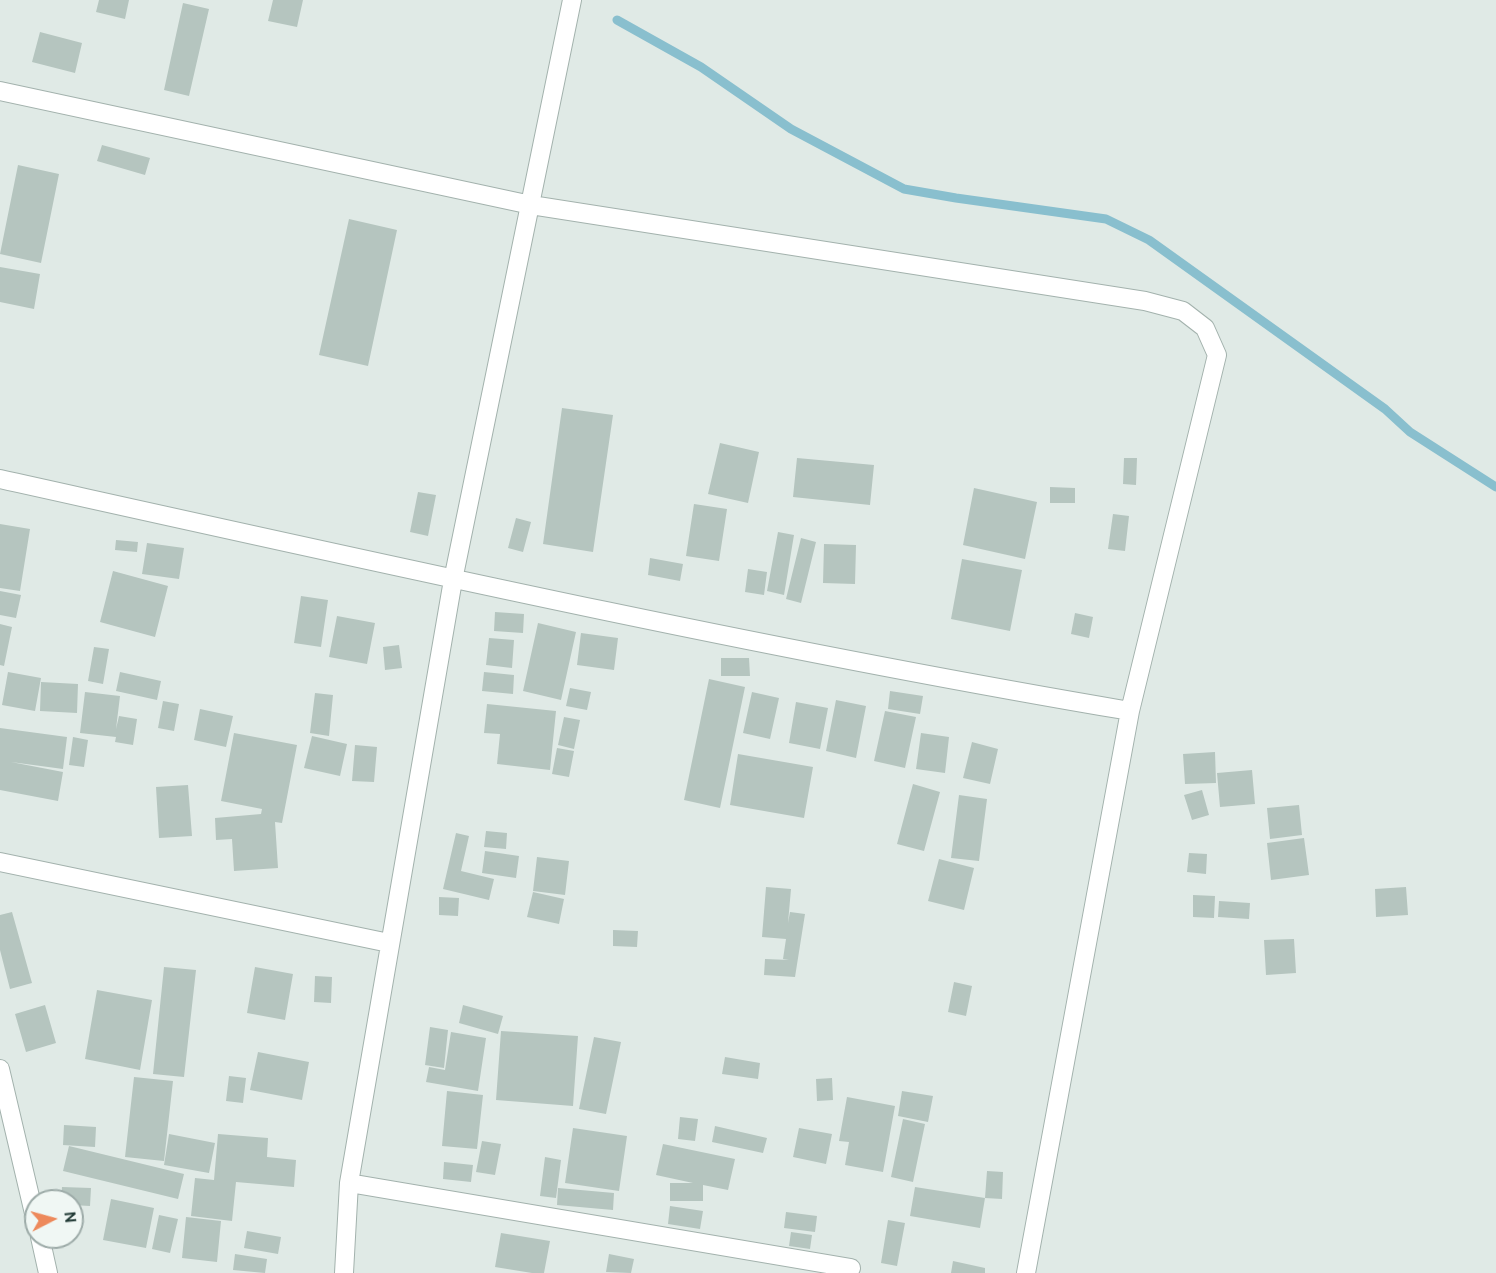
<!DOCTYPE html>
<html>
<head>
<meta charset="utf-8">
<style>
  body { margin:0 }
  #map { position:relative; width:1496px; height:1273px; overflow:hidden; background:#e0eae6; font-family:Cabin,sans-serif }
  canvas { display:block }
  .north { position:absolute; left:24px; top:1189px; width:60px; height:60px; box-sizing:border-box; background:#f0f7f4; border:2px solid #9daba8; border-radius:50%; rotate:84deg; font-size:16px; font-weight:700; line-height:24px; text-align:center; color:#213a35 }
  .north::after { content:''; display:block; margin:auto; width:21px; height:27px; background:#ed895b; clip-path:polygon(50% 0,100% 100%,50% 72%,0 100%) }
</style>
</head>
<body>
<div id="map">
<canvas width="1496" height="1273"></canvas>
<div class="north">N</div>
</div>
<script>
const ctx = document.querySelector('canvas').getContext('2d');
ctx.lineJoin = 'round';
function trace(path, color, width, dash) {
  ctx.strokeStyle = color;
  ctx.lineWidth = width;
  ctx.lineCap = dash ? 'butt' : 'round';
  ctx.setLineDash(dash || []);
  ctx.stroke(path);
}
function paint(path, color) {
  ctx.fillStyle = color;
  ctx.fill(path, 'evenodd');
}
const stream = new Path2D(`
  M 617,20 L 701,67 L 791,129 L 904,189 L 956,198 L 1106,219 L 1149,240 L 1385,409 L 1410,432 L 1496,487`);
const building = new Path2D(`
  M 99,0 L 129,0 L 125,19 L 96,12 Z
  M 273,0 L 303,0 L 297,27 L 268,21 Z
  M 183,3 L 209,9 L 189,96 L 164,90 Z
  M 40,32 L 82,43 L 75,73 L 32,62 Z
  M 102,145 L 150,158 L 145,175 L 97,161 Z
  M 18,165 L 59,174 L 41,263 L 0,254 Z
  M 349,219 L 397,230 L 368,366 L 319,355 Z
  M 0,267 L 40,274 L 34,309 L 0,302 Z
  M 562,408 L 613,415 L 593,552 L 543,544 Z
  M 720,443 L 759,452 L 748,503 L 708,494 Z
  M 797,458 L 874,465 L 870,505 L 793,497 Z
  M 1124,458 L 1137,458 L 1136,485 L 1123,484 Z
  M 1050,487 L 1075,488 L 1075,503 L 1050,503 Z
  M 974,488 L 1037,502 L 1025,559 L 963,545 Z
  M 418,492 L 436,495 L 428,536 L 410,532 Z
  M 694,504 L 727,509 L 719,561 L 686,556 Z
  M 1113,514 L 1129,516 L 1125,551 L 1108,549 Z
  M 516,518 L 531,522 L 523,552 L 508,548 Z
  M 0,524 L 30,529 L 20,591 L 0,588 Z
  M 778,532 L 794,535 L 784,595 L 767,591 Z
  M 801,538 L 816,542 L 801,603 L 786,599 Z
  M 116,540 L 138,542 L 137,552 L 115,550 Z
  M 147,543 L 184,548 L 179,579 L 142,574 Z
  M 824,544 L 856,545 L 855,584 L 823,583 Z
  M 650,558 L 683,564 L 680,581 L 648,575 Z
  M 962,559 L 1022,570 L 1010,631 L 951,619 Z
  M 748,569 L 767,572 L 764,595 L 745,592 Z
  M 113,571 L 168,586 L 155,637 L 100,622 Z
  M 0,591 L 21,595 L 16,618 L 0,615 Z
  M 301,596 L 328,600 L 321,647 L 294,643 Z
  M 495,612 L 524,614 L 523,633 L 494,631 Z
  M 1075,613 L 1093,617 L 1089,638 L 1071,634 Z
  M 337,616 L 375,623 L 367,664 L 329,657 Z
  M 538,623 L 576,632 L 561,700 L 523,691 Z
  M 0,624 L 12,627 L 4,666 L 0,665 Z
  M 581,633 L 618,638 L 614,670 L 577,665 Z
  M 489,638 L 514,640 L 512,668 L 486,665 Z
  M 399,645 L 402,668 L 385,670 L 383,647 Z
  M 94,647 L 109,649 L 103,684 L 88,681 Z
  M 721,658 L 749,658 L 750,676 L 721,676 Z
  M 8,672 L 41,678 L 35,711 L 2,705 Z
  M 120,672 L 161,681 L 157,700 L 116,691 Z
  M 484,672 L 514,675 L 513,694 L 482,691 Z
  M 709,679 L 745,687 L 720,808 L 684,800 Z
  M 41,682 L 78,684 L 77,713 L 40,711 Z
  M 570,688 L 591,692 L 587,710 L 566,706 Z
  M 890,691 L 923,696 L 920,714 L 888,709 Z
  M 85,692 L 120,696 L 116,729 L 119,716 L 137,719 L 133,745 L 115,742 L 116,737 L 80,733 Z
  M 752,692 L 779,698 L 770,739 L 743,733 Z
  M 315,693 L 333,695 L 329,736 L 310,733 Z
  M 836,700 L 866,706 L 856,758 L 826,751 Z
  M 163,701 L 179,704 L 174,731 L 158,728 Z
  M 796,702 L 828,708 L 820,749 L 789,743 Z
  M 487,704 L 556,711 L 550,770 L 497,764 L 500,734 L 484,733 Z
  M 200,709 L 233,716 L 226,747 L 194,740 Z
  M 885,711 L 916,717 L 905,768 L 874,761 Z
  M 564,717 L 580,720 L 574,749 L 558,745 Z
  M 0,728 L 67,737 L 63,769 L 11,762 L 63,772 L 58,801 L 0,790 Z
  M 234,733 L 297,745 L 282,823 L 275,822 L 278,868 L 234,871 L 232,839 L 216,840 L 215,818 L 261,814 L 262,809 L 221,801 Z
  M 921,733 L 949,737 L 945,773 L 916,769 Z
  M 312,736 L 347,744 L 340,776 L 304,768 Z
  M 73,737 L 88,740 L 84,767 L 69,765 Z
  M 972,742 L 998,749 L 990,784 L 963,778 Z
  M 355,745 L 377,747 L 374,782 L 352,781 Z
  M 557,748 L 574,751 L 569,777 L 552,774 Z
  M 1215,752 L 1216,783 L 1185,784 L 1183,754 Z
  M 738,754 L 813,767 L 804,818 L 730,805 Z
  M 1252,770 L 1255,804 L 1220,807 L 1217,773 Z
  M 913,784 L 940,792 L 924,851 L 897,844 Z
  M 188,785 L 192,836 L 159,838 L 156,787 Z
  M 1202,790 L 1209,815 L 1192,820 L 1184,795 Z
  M 959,795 L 987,799 L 979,861 L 951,858 Z
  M 1299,805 L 1302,835 L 1270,839 L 1267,808 Z
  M 486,831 L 507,833 L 506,849 L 484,847 Z
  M 456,833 L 469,836 L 461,871 L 494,879 L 489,900 L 443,889 Z
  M 1304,838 L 1309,875 L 1271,880 L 1267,843 Z
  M 485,851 L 519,856 L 516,878 L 482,873 Z
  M 1189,853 L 1207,854 L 1206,874 L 1187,872 Z
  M 537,857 L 569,861 L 565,895 L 533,891 Z
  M 939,859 L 974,868 L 964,910 L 928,901 Z
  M 766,887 L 791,889 L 788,923 L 790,912 L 805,914 L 795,977 L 764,975 L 765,959 L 789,960 L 783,959 L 786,939 L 762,937 Z
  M 1406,887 L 1408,915 L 1376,917 L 1375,889 Z
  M 533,892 L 564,899 L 559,924 L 527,917 Z
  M 1193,895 L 1215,896 L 1214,918 L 1193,917 Z
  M 439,897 L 459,898 L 458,916 L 439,915 Z
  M 1219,901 L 1250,903 L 1249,919 L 1218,917 Z
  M 12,912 L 32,983 L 10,989 L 0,950 L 0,915 Z
  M 613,930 L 638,931 L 637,947 L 613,946 Z
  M 1294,939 L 1296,973 L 1266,975 L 1264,940 Z
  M 164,967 L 196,970 L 184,1077 L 153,1074 Z
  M 255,967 L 293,974 L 285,1020 L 247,1013 Z
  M 315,976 L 332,977 L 331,1003 L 314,1002 Z
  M 954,982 L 972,986 L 966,1016 L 948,1012 Z
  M 97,990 L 152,1000 L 140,1070 L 85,1059 Z
  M 45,1005 L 56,1043 L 26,1052 L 15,1014 Z
  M 463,1005 L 503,1016 L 498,1034 L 459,1023 Z
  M 430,1027 L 448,1030 L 444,1068 L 425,1065 Z
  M 501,1031 L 578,1036 L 573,1106 L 496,1100 Z
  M 451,1032 L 486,1038 L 478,1091 L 426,1082 L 429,1067 L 445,1070 Z
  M 594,1037 L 621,1042 L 606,1114 L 579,1109 Z
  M 258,1052 L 309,1062 L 302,1100 L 250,1090 Z
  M 725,1057 L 760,1063 L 758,1079 L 722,1074 Z
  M 229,1076 L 246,1078 L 243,1103 L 226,1101 Z
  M 134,1077 L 173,1081 L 164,1161 L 125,1157 Z
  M 832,1078 L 833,1100 L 817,1101 L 816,1079 Z
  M 447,1091 L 483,1095 L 477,1149 L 442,1146 Z
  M 902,1091 L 933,1096 L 928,1122 L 898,1116 Z
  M 847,1097 L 895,1106 L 883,1172 L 845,1165 L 849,1142 L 839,1141 Z
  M 680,1117 L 698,1119 L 695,1141 L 678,1139 Z
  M 903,1119 L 925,1124 L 913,1182 L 891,1177 Z
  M 64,1125 L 96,1127 L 95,1147 L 63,1145 Z
  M 715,1126 L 767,1138 L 763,1153 L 712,1142 Z
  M 573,1128 L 627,1136 L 619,1191 L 565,1183 Z
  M 799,1128 L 832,1134 L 826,1164 L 793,1157 Z
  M 169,1134 L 215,1143 L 209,1173 L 164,1165 Z
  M 218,1134 L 268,1138 L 267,1157 L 296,1160 L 294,1187 L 236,1182 L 232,1221 L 191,1216 L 195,1178 L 214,1180 Z
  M 482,1141 L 501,1144 L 495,1175 L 476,1172 Z
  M 663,1144 L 735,1159 L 728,1190 L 703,1185 L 703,1201 L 670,1201 L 670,1183 L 693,1183 L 656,1175 Z
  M 69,1146 L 184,1174 L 178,1199 L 63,1171 Z
  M 545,1157 L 561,1160 L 556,1198 L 540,1196 Z
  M 444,1162 L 473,1165 L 471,1182 L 443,1179 Z
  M 987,1171 L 1003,1172 L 1002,1199 L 985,1198 Z
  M 62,1187 L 91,1188 L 90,1206 L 72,1205 L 72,1201 L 61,1201 Z
  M 915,1187 L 985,1198 L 980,1228 L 910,1216 Z
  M 558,1188 L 614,1193 L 613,1210 L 557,1205 Z
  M 111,1199 L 154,1208 L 146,1248 L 103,1240 Z
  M 670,1206 L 703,1211 L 700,1229 L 668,1224 Z
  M 786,1212 L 817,1216 L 815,1232 L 784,1228 Z
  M 159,1215 L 178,1219 L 170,1253 L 152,1249 Z
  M 186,1217 L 221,1221 L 217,1262 L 182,1258 Z
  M 888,1220 L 905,1223 L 897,1266 L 881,1263 Z
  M 247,1231 L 281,1237 L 278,1254 L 244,1248 Z
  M 791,1232 L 812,1235 L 810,1249 L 789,1246 Z
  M 501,1233 L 550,1241 L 544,1273 L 532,1273 L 495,1267 Z
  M 235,1254 L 267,1259 L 265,1273 L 233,1270 Z
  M 609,1254 L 634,1259 L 631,1273 L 606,1272 Z
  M 953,1261 L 985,1268 L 985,1273 L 951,1273 Z`);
const street = new Path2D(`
  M 0,91 L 531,205 L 1145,301 L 1183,311 L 1205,328 L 1217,355 L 1130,711 L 1026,1273
  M 0,479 C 375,562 751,647 1130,711
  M 0,862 L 389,943
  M 0,1069 L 36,1222
  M 349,1183 L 851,1268
  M 40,1237 L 48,1273
  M 344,1273 L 349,1183 L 453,580 L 572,0`);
trace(stream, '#89bfce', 9);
paint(building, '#b5c5bf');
trace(street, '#a3b2ad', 20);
trace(street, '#fff', 18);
</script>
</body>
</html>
